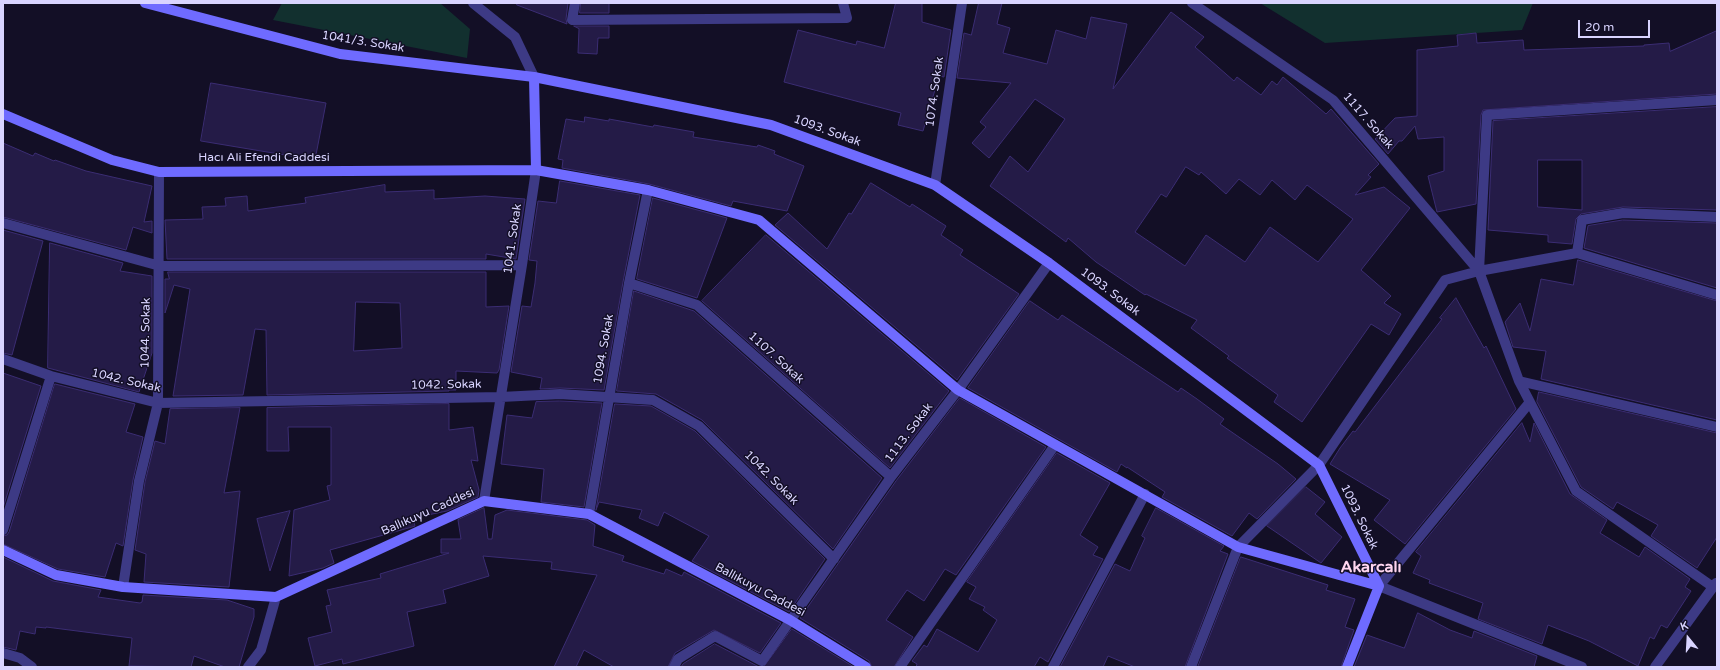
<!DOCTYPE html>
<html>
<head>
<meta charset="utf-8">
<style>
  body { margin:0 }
  #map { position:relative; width:1720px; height:670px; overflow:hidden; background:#130f26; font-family:"Varela Round",sans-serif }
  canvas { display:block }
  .frame { position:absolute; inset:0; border:4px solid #d9d4ff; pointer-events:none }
  .north { position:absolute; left:1668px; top:618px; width:40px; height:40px; -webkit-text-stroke:3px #130f26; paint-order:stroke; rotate:342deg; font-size:11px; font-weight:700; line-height:16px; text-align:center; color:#d9d4ff }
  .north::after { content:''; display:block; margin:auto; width:14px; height:18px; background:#d9d4ff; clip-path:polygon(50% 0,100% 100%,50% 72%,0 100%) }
  .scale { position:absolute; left:1578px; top:20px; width:72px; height:18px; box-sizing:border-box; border:2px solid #d9d4ff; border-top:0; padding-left:5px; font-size:12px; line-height:14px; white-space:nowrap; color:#d9d4ff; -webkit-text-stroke:3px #130f26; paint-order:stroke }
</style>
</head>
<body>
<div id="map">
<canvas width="1720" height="670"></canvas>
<div class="frame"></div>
<div class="north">K</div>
<div class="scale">20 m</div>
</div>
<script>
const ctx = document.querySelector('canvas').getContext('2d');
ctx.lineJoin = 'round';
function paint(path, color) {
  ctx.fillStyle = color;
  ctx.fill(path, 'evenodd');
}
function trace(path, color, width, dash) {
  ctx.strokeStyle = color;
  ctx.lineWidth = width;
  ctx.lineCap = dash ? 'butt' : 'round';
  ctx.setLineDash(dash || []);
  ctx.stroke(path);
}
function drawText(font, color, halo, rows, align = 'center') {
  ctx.font = font + ' "Varela Round",sans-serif';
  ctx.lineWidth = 3;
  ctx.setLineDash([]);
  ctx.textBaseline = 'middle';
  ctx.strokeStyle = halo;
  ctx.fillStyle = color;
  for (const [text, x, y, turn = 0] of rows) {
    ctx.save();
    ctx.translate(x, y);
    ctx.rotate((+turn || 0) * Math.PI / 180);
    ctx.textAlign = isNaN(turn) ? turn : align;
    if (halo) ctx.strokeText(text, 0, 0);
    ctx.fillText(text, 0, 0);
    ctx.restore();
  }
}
const green = new Path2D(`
  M 282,3 L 440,3 L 470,29 L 467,58 L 273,20 Z
  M 1260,3 L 1533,3 L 1522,30 L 1325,43 Z`);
const building = new Path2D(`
  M 517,3 L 568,3 L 566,19 L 567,24 L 517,5 Z
  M 581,3 L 609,3 L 609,13 L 580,13 Z
  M 896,3 L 922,3 L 922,22 L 951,30 L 944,77 L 939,76 L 923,131 L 898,125 L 901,113 L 784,82 L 798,30 L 856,45 L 857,41 L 884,48 Z
  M 979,3 L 1002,3 L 997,24 L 1010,28 L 1003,53 L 1047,64 L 1056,30 L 1086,39 L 1091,17 L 1127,24 L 1113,89 L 1171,12 L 1204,37 L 1195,47 L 1234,81 L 1237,77 L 1261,95 L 1272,81 L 1277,85 L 1283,77 L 1326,114 L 1331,109 L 1379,164 L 1368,175 L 1371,177 L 1355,195 L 1384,187 L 1410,208 L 1361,270 L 1391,296 L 1384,303 L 1401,314 L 1389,335 L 1371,324 L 1302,422 L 1274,402 L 1278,395 L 1227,358 L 1229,356 L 1191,328 L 1197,320 L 1146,294 L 1145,295 L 1096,262 L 1068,238 L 1066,242 L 990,186 L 1010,156 L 1028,172 L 1065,119 L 1035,99 L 989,158 L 972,143 L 986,127 L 980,122 L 1011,83 L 957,78 L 964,33 L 971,35 ZM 1186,167 L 1199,175 L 1201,172 L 1226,194 L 1239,179 L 1260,195 L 1272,180 L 1295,200 L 1307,185 L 1353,219 L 1318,262 L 1270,227 L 1245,262 L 1206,235 L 1185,266 L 1135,232 L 1161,194 L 1166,197 Z
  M 574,26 L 609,26 L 609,38 L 598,38 L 597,54 L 578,53 L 579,29 Z
  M 1717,31 L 1717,94 L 1483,110 L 1481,115 L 1476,204 L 1437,212 L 1428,176 L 1444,171 L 1444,137 L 1418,139 L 1415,126 L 1402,141 L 1399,141 L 1388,154 L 1375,139 L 1395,118 L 1417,116 L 1417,50 L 1458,46 L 1457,35 L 1476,33 L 1477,43 L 1523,40 L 1524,50 L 1644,46 L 1644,45 L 1669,43 L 1670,51 Z
  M 211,83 L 326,103 L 315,160 L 201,141 Z
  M 1717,107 L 1717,210 L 1623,207 L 1581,214 L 1576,219 L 1572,244 L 1548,242 L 1548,235 L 1488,230 L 1493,121 ZM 1538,160 L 1582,160 L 1582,210 L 1538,207 Z
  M 585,117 L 609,121 L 609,119 L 653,127 L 654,125 L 694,132 L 693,137 L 757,147 L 758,145 L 775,151 L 774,154 L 804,166 L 787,211 L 733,201 L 731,206 L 649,184 L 562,168 L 563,160 L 558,159 L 566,119 L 584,122 Z
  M 3,143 L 33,156 L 35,153 L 54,161 L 55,160 L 86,171 L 152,186 L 144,222 L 152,221 L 152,233 L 133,227 L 126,250 L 3,217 Z
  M 560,181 L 640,195 L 623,282 L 604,390 L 560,388 L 540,389 L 542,378 L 511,372 L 522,306 L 531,307 L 535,283 L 537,261 L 529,260 L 538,201 L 556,203 Z
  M 871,183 L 910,207 L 912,204 L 946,226 L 941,235 L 963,250 L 960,255 L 1019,294 L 957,380 L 775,225 L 788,213 L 827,249 L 849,213 L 851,214 Z
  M 385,185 L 385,192 L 434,190 L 434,199 L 485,196 L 525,199 L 516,259 L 486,254 L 486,259 L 167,259 L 165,220 L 203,219 L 202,207 L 226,206 L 225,198 L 247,196 L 248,211 L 306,203 L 305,198 Z
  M 653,198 L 727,218 L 697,298 L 637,279 Z
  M 1623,220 L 1717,223 L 1717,288 L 1584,248 L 1588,226 Z
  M 3,230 L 43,241 L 12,355 L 3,353 Z
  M 766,235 L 949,391 L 890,468 L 702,301 Z
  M 50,243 L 123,263 L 120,271 L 152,276 L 152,353 L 139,392 L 48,368 Z
  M 1578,260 L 1717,301 L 1717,420 L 1541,379 L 1546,351 L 1513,347 L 1505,322 L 1520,303 L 1530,331 L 1541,279 L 1573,285 Z
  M 168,272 L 486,272 L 486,307 L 509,306 L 499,370 L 497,373 L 456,371 L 456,390 L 449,390 L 449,391 L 267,395 L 266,330 L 255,329 L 243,395 L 173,396 L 190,289 L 174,285 L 165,313 L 165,279 L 169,279 ZM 356,302 L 400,303 L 402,348 L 354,351 Z
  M 634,291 L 694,311 L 882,478 L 833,549 L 702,420 L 656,394 L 617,391 Z
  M 1456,298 L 1484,348 L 1486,346 L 1516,409 L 1405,544 L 1374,520 L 1390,500 L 1330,464 L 1340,448 L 1353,431 L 1355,432 L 1442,319 L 1440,318 Z
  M 1030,301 L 1058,320 L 1062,315 L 1178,392 L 1181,388 L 1197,399 L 1224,419 L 1220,424 L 1278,464 L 1296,479 L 1257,519 L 1249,513 L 1232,536 L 1162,497 L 1165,492 L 1127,467 L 1127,468 L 1121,464 L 1117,472 L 968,388 Z
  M 3,373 L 41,386 L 3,508 Z
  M 55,384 L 135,404 L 126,432 L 143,437 L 133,480 L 123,546 L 116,543 L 105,577 L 58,569 L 3,544 L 3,536 L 7,535 L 9,532 Z
  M 1539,392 L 1717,433 L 1717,537 L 1697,568 L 1651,536 L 1658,525 L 1617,502 L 1613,509 L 1581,487 L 1537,402 Z
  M 960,398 L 1046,447 L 956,575 L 945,569 L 924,601 L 907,590 L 886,620 L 913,637 L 894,667 L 872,667 L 869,661 L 800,618 L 896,481 Z
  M 560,401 L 602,403 L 584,507 L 541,502 L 544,469 L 501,464 L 507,415 L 532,418 L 536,402 Z
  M 449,404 L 449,430 L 473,427 L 478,461 L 471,460 L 479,490 L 478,497 L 447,511 L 413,518 L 415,526 L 412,527 L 330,550 L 334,563 L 323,568 L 289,576 L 294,510 L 330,500 L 327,486 L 331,485 L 331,427 L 288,427 L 289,451 L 267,451 L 267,408 Z
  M 615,404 L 651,406 L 695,431 L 825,559 L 789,612 L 692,561 L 709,536 L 664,512 L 658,526 L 639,518 L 642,510 L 599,502 L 596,510 Z
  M 240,408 L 224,493 L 240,491 L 229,587 L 144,582 L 146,554 L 135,550 L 145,482 L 155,441 L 165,444 L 170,409 Z
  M 1522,423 L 1530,442 L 1534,423 L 1570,494 L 1607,520 L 1600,533 L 1639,557 L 1645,547 L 1690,579 L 1685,587 L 1691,591 L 1667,628 L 1661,625 L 1654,639 L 1650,637 L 1638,666 L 1589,641 L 1548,625 L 1542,644 L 1478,619 L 1483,603 L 1429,583 L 1430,580 L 1413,573 L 1421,556 L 1416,552 Z
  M 1057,453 L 1110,483 L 1080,535 L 1098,547 L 1093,555 L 1103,559 L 1048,662 L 1040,657 L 1034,667 L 916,667 L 917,664 L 912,661 L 924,645 L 927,647 L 937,629 L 978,652 L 997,620 L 983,610 L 985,607 L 969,599 L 976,587 L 967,582 Z
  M 1306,487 L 1325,502 L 1315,514 L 1342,537 L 1321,563 L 1267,526 Z
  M 484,508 L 488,539 L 492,539 L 495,515 L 507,510 L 587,520 L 595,525 L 593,546 L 624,556 L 622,561 L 664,574 L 666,569 L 682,576 L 684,572 L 781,623 L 760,653 L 714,630 L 675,653 L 668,667 L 614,667 L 584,650 L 576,667 L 554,667 L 597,575 L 551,569 L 552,562 L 483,556 L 489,576 L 443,590 L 446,603 L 407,612 L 414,646 L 343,664 L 342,659 L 315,666 L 308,638 L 332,632 L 326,606 L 331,605 L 327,590 L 381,578 L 380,574 L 449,553 L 441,553 L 441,539 L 461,539 L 458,520 Z
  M 1156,508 L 1224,546 L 1220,551 L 1228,554 L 1185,667 L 1135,667 L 1108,656 L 1103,667 L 1060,667 L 1115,564 L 1130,571 L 1145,538 L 1142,536 Z
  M 290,511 L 270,571 L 257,519 Z
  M 3,557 L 53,581 L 101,590 L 98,597 L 140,603 L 142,602 L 143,595 L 227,600 L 254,609 L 254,617 L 239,667 L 225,667 L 194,656 L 191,667 L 129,666 L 132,638 L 46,627 L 46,628 L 36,627 L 35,634 L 20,631 L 16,650 L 3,647 Z
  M 1241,557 L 1328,585 L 1326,590 L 1355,599 L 1345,627 L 1354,630 L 1341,667 L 1198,667 Z
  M 1418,613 L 1450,630 L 1472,638 L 1474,631 L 1537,656 L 1534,667 L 1354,667 L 1367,635 L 1404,648 Z
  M 792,629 L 854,667 L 764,667 Z
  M 715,644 L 759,667 L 760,667 L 681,667 L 683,664 Z`);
const street = new Path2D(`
  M 473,3 L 515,37 L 534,77
  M 575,3 L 572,20 L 847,18 L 843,3
  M 1192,3 L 1333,100 L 1479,271
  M 935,185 L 962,3
  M 3,223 L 160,266 L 522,265
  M 1577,253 L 1582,220 L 1623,213 L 1717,217
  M 629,283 L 697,305 L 891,477
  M 3,359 L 51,376 L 158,403 L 501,397 L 560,394 L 653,400 L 699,426 L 834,559
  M 1519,381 L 1717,427
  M 1530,402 L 1379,586 L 1582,667
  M 484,501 L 522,265 L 536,170
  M 589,514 L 629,283 L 648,190
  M 3,530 L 51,376
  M 123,587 L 139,481 L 158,403 L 159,172
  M 1713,587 L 1576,491 L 1519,381 L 1479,271 L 1487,115 L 1717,100
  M 3,653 L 20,658 L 32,667
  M 248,667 L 261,650 L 276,597
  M 674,667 L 678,659 L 715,636 L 762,661 L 891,477 L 958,390 L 1049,263
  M 900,667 L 1055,445
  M 1053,667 L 1145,494
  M 1191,667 L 1238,547 L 1319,465 L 1445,280 L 1479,271 L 1577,253 L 1717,295
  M 1655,667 L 1716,583`);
const secondary = new Path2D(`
  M 145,3 L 340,54 L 534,77 L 771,125 L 935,185 L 1049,263 L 1319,465 L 1379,586
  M 534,77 L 536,170
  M 3,114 L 112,160 L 159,172 L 536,170 L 648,190 L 759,220 L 958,390 L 1238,547 L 1379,586
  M 3,550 L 56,575 L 123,587 L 276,597 L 484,501 L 589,514 L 790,620 L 866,667
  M 1347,667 L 1379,586`);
const streetNames = [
  ["1041/3. Sokak",363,42,9],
  ["1074. Sokak",935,92,-82],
  ["1117. Sokak",1368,121,49],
  ["1093. Sokak",827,131,20],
  ["Hacı Ali Efendi Caddesi",264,158],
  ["1041. Sokak",513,239,-82],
  ["1093. Sokak",1110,292,37],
  ["1044. Sokak",146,333,-89],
  ["1094. Sokak",604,349,-80],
  ["1107. Sokak",776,358,42],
  ["1042. Sokak",126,381,13],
  ["1042. Sokak",446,385,-1],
  ["1113. Sokak",909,433,-53],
  ["1042. Sokak",771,478,45],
  ["Ballıkuyu Caddesi",428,512,-24],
  ["1093. Sokak",1359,517,64],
  ["Ballıkuyu Caddesi",760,590,28]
];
const districtNames = [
  ["Akarcalı",1371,568]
];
paint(green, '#12302f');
paint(building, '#241b47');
trace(building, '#3b2d73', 1);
trace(street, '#3d3a85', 10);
trace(secondary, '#6f6bff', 10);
drawText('12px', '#d9d4ff', '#130f26', streetNames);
drawText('bold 16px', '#ffd6f0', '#130f26', districtNames);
</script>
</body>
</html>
